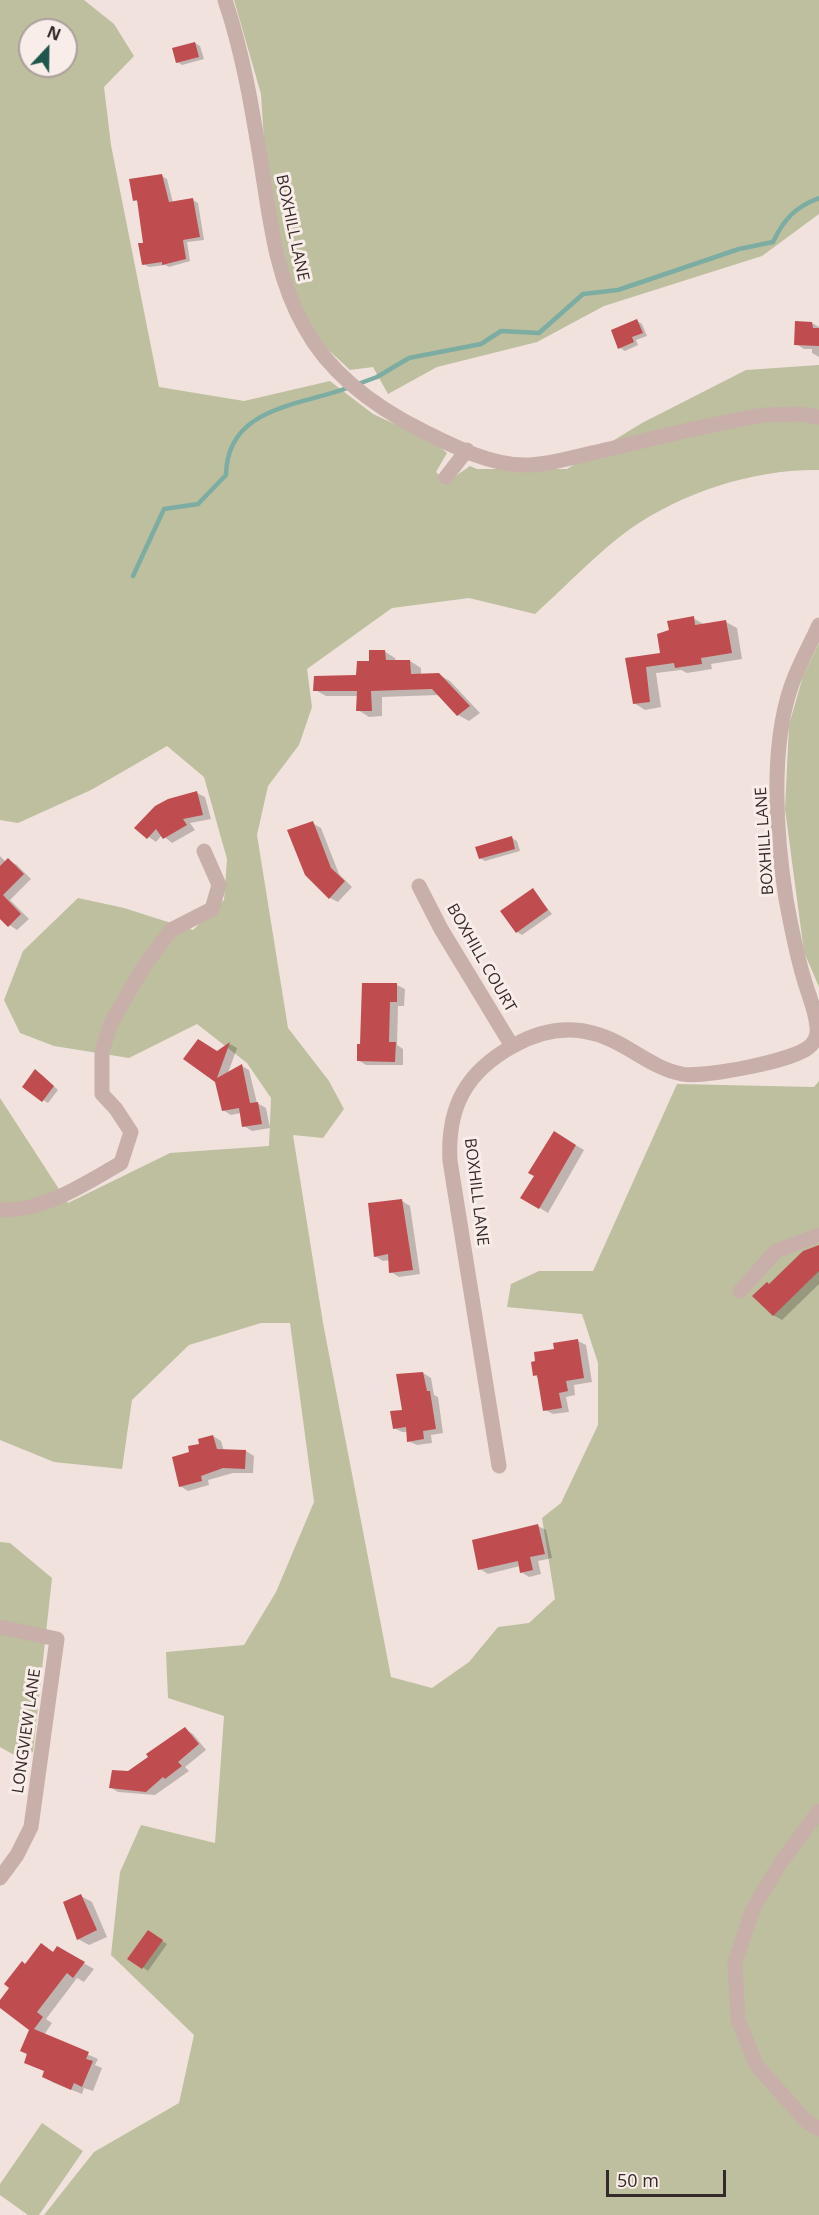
<!DOCTYPE html>
<html>
<head>
<meta charset="utf-8">
<style>
  body { margin:0 }
  #map { position:relative; width:819px; height:2215px; overflow:hidden; background:#f1e2dd; font-family:"Open Sans",sans-serif }
  canvas { display:block }
  .north { position:absolute; left:18px; top:18px; width:60px; height:60px; box-sizing:border-box; background:#f9ede9; border:2px solid #ab9f9c; border-radius:50%; rotate:22deg; font-size:16px; font-weight:700; line-height:24px; text-align:center; color:#362929 }
  .north::after { content:''; display:block; margin:auto; width:21px; height:27px; background:#20564b; clip-path:polygon(50% 0,100% 100%,50% 72%,0 100%) }
  .scale { position:absolute; left:606px; top:2170px; width:120px; height:27px; box-sizing:border-box; border:3px solid #362929; border-top:0; padding-left:8px; font-size:18px; line-height:21px; white-space:nowrap; color:#362929; -webkit-text-stroke:4px #f9ede9; paint-order:stroke }
</style>
</head>
<body>
<div id="map">
<canvas width="819" height="2215"></canvas>
<div class="north">N</div>
<div class="scale">50 m</div>
</div>
<script>
const ctx = document.querySelector('canvas').getContext('2d');
ctx.lineJoin = 'round';
function paint(path, color) {
  ctx.fillStyle = color;
  ctx.fill(path, 'evenodd');
}
function trace(path, color, width, dash) {
  ctx.strokeStyle = color;
  ctx.lineWidth = width;
  ctx.lineCap = dash ? 'butt' : 'round';
  ctx.setLineDash(dash || []);
  ctx.stroke(path);
}
function drawText(font, color, halo, rows, align = 'center') {
  ctx.font = font + ' "Open Sans",sans-serif';
  ctx.lineWidth = 6;
  ctx.setLineDash([]);
  ctx.textBaseline = 'middle';
  ctx.strokeStyle = halo;
  ctx.fillStyle = color;
  for (const [text, x, y, turn = 0] of rows) {
    ctx.save();
    ctx.translate(x, y);
    ctx.rotate((+turn || 0) * Math.PI / 180);
    ctx.textAlign = isNaN(turn) ? turn : align;
    if (halo) ctx.strokeText(text, 0, 0);
    ctx.fillText(text, 0, 0);
    ctx.restore();
  }
}
const green = new Path2D(`
  M 0,0 L 84,0 L 114,24 L 134,56 L 104,87 L 111,145 L 159,387 L 244,401 L 330,381 L 373,414 L 434,442 L 447,453 L 436,472 L 447,482 L 470,466 L 477,469 L 567,469 L 642,423 L 746,370 L 819,365 L 819,470 C 754,469 683,492 630,529 C 598,552 564,588 535,614 L 469,598 L 392,608 L 307,669 L 312,707 L 299,745 L 268,786 L 257,835 L 288,1028 L 329,1081 L 344,1109 L 323,1138 L 293,1135 L 323,1323 L 391,1677 L 432,1688 L 469,1662 L 498,1627 L 529,1623 L 555,1599 L 542,1518 L 561,1503 L 598,1425 L 598,1363 L 582,1314 L 507,1307 L 511,1284 L 539,1271 L 593,1271 L 677,1084 L 814,1087 L 819,1081 L 819,2215 L 44,2215 L 94,2152 L 179,2103 L 194,2035 L 111,1955 L 120,1872 L 141,1825 L 215,1843 L 224,1716 L 168,1698 L 166,1652 L 244,1645 L 276,1592 L 314,1502 L 290,1323 L 261,1323 L 189,1345 L 132,1400 L 122,1469 L 54,1462 L 0,1440 L 0,1098 L 68,1203 L 170,1153 L 269,1146 L 271,1098 L 247,1063 L 197,1024 L 129,1058 L 54,1046 L 20,1033 L 4,1000 L 23,951 L 78,898 L 124,908 L 193,930 L 224,900 L 227,859 L 204,777 L 167,746 L 91,790 L 18,823 L 0,820 ZM 30,30 L 66,30 L 66,66 L 30,66 Z
  M 234,0 L 819,0 L 819,214 L 762,256 L 604,306 L 537,342 L 437,367 L 388,394 L 373,367 L 350,370 L 321,343 L 295,297 L 277,224 L 265,157 L 261,94 Z
  M 819,643 L 819,987 L 804,952 L 785,809 L 789,725 L 803,676 Z
  M 0,1542 L 10,1543 L 52,1578 L 33,1752 L 16,1756 L 0,1747 Z
  M 42,2123 L 83,2151 L 39,2215 L 28,2215 L 0,2195 L 0,2184 Z`);
const shadow = new Path2D(`
  M 195,43 L 200,46 L 204,59 L 182,65 L 177,62 Z
  M 162,176 L 167,179 L 173,203 L 193,200 L 198,203 L 204,240 L 187,242 L 190,261 L 169,267 L 165,265 L 149,267 L 143,264 L 145,244 L 139,202 L 134,200 Z
  M 637,321 L 642,324 L 647,336 L 636,340 L 638,345 L 625,351 L 620,348 Z
  M 812,323 L 819,327 L 819,357 L 812,353 L 812,349 L 804,349 L 796,344 Z
  M 693,618 L 705,625 L 726,622 L 737,628 L 742,659 L 711,664 L 712,669 L 687,673 L 681,670 L 656,673 L 661,707 L 645,710 L 634,703 L 626,660 L 661,654 L 670,631 Z
  M 384,651 L 395,658 L 396,661 L 410,661 L 421,668 L 421,675 L 438,674 L 450,681 L 480,713 L 469,721 L 458,715 L 439,695 L 382,697 L 382,716 L 369,717 L 358,710 L 358,696 L 326,696 L 315,690 L 358,676 Z
  M 197,793 L 205,797 L 211,819 L 190,823 L 195,830 L 172,843 L 162,835 L 156,842 L 136,828 Z
  M 312,823 L 321,828 L 339,874 L 352,887 L 338,902 L 330,898 Z
  M 512,838 L 517,841 L 520,851 L 485,861 L 480,858 Z
  M 0,856 L 6,862 L 8,860 L 17,865 L 31,879 L 10,900 L 29,919 L 17,930 L 0,919 Z
  M 533,890 L 552,914 L 522,935 L 517,932 Z
  M 397,985 L 405,989 L 404,1006 L 398,1006 L 397,1045 L 403,1049 L 403,1065 L 366,1065 L 358,1060 L 362,1046 Z
  M 230,1044 L 237,1048 L 228,1073 L 242,1066 L 249,1070 L 257,1103 L 266,1108 L 270,1128 L 252,1131 L 244,1126 L 241,1113 L 231,1115 L 223,1110 L 216,1081 L 218,1052 Z
  M 41,1074 L 58,1090 L 48,1103 L 43,1100 Z
  M 555,1133 L 584,1150 L 548,1213 L 522,1197 L 536,1176 Z
  M 402,1201 L 410,1206 L 420,1274 L 399,1277 L 391,1272 L 390,1260 L 383,1261 L 375,1256 Z
  M 819,1247 L 819,1284 L 782,1320 L 773,1315 Z
  M 578,1341 L 586,1345 L 592,1382 L 574,1385 L 575,1395 L 566,1397 L 569,1412 L 553,1414 L 545,1410 L 539,1378 L 534,1375 Z
  M 423,1373 L 431,1378 L 434,1395 L 438,1397 L 443,1433 L 431,1435 L 432,1443 L 417,1445 L 408,1441 L 408,1432 L 402,1432 L 394,1428 Z
  M 213,1436 L 221,1441 L 224,1451 L 246,1451 L 254,1456 L 253,1473 L 233,1473 L 208,1480 L 209,1485 L 188,1491 L 180,1486 L 191,1453 Z
  M 538,1526 L 546,1530 L 552,1558 L 538,1561 L 541,1574 L 529,1577 L 521,1572 L 520,1566 L 488,1574 L 480,1569 Z
  M 185,1729 L 193,1734 L 206,1750 L 185,1767 L 189,1771 L 155,1795 L 118,1792 L 110,1787 Z
  M 81,1896 L 92,1902 L 107,1937 L 89,1945 L 78,1939 Z
  M 153,1935 L 167,1944 L 148,1971 L 130,1958 Z
  M 41,1945 L 54,1953 L 57,1948 L 94,1969 L 84,1982 L 77,1978 L 46,2019 L 52,2023 L 44,2035 L 98,2059 L 95,2065 L 102,2068 L 93,2091 L 84,2088 L 82,2094 L 54,2083 L 44,2077 L 46,2072 L 25,2062 L 31,2029 L 0,2006 Z`);
const stream = new Path2D(`
  M 358,384 L 377,377 L 409,358 L 481,344 L 501,331 L 539,333 L 583,294 L 618,290 L 739,249 L 773,242 C 784,219 795,207 819,198
  M 133,576 L 164,509 L 198,504 L 226,475 C 227,406 301,406 350,387`);
const building = new Path2D(`
  M 195,42 L 199,57 L 176,63 L 172,48 Z
  M 162,174 L 169,202 L 193,198 L 200,237 L 183,240 L 186,259 L 162,265 L 162,262 L 142,265 L 138,243 L 143,243 L 137,200 L 133,201 L 129,179 Z
  M 637,319 L 643,333 L 632,337 L 634,342 L 618,349 L 611,330 Z
  M 795,321 L 812,322 L 813,328 L 819,328 L 819,346 L 794,345 Z
  M 694,616 L 695,625 L 726,620 L 732,653 L 701,658 L 702,664 L 675,668 L 674,663 L 646,667 L 650,702 L 633,704 L 625,658 L 660,653 L 657,634 L 669,630 L 667,621 Z
  M 369,650 L 385,650 L 386,660 L 410,660 L 411,674 L 439,673 L 470,706 L 457,716 L 432,689 L 371,691 L 372,711 L 356,711 L 357,691 L 313,691 L 314,676 L 356,675 L 357,661 L 369,661 Z
  M 197,791 L 203,815 L 183,819 L 187,825 L 163,839 L 156,829 L 147,839 L 134,828 L 155,806 L 168,799 Z
  M 313,821 L 331,868 L 345,881 L 329,899 L 305,875 L 287,830 Z
  M 512,836 L 515,849 L 479,859 L 475,847 Z
  M 8,858 L 24,874 L 3,895 L 21,914 L 8,927 L 0,919 L 0,866 Z
  M 533,888 L 548,910 L 516,933 L 500,911 Z
  M 362,983 L 397,983 L 397,1002 L 390,1002 L 389,1042 L 396,1042 L 395,1062 L 357,1061 L 357,1044 L 360,1044 Z
  M 198,1039 L 217,1051 L 230,1042 L 217,1078 L 242,1064 L 250,1103 L 258,1102 L 262,1124 L 242,1127 L 239,1108 L 222,1111 L 215,1082 L 183,1059 Z
  M 35,1069 L 54,1086 L 42,1102 L 22,1087 Z
  M 554,1131 L 576,1145 L 539,1209 L 520,1198 L 534,1176 L 528,1173 Z
  M 402,1199 L 413,1270 L 389,1273 L 388,1254 L 374,1257 L 368,1203 Z
  M 819,1245 L 819,1271 L 773,1316 L 752,1296 L 767,1282 L 769,1284 L 803,1251 Z
  M 578,1339 L 584,1378 L 566,1381 L 568,1391 L 559,1393 L 562,1408 L 543,1411 L 537,1375 L 533,1376 L 531,1362 L 535,1361 L 534,1352 L 554,1349 L 553,1343 Z
  M 423,1372 L 427,1391 L 430,1391 L 436,1429 L 423,1431 L 424,1439 L 407,1442 L 406,1427 L 393,1429 L 390,1411 L 402,1410 L 396,1374 Z
  M 213,1435 L 217,1449 L 246,1450 L 245,1469 L 223,1468 L 201,1476 L 202,1481 L 179,1487 L 172,1457 L 189,1452 L 188,1446 L 199,1444 L 198,1439 Z
  M 538,1524 L 545,1554 L 530,1557 L 533,1570 L 520,1573 L 518,1561 L 478,1570 L 472,1540 Z
  M 185,1727 L 199,1744 L 178,1762 L 182,1766 L 165,1779 L 163,1777 L 146,1792 L 109,1788 L 112,1770 L 128,1771 L 148,1757 L 146,1754 Z
  M 81,1894 L 97,1930 L 77,1940 L 63,1902 Z
  M 148,1930 L 163,1940 L 142,1969 L 127,1959 Z
  M 41,1943 L 53,1952 L 57,1946 L 85,1962 L 73,1978 L 67,1973 L 37,2012 L 43,2017 L 34,2029 L 89,2052 L 86,2059 L 93,2061 L 82,2087 L 74,2083 L 71,2090 L 42,2077 L 44,2071 L 24,2063 L 27,2054 L 20,2051 L 29,2030 L 0,2008 L 0,2000 L 9,1988 L 4,1984 L 22,1961 L 25,1964 Z`);
const minor = new Path2D(`
  M 225,0 C 243,53 252,108 261,163 C 270,220 276,278 305,328 C 330,374 377,408 423,431 C 453,446 490,465 525,465 C 550,465 576,456 601,451 C 655,438 709,424 764,415 L 798,414 L 819,417
  M 446,477 L 467,450
  M 419,886 L 441,929 L 512,1046
  M 0,1210 C 43,1212 85,1184 121,1163 L 131,1132 L 116,1109 L 102,1094 L 102,1051 L 111,1023 L 144,966 L 171,930 L 212,909 L 219,885 L 204,851
  M 740,1291 L 776,1251 L 819,1235
  M 499,1466 L 450,1161 C 447,1107 466,1072 513,1046 C 539,1031 566,1025 596,1034 C 626,1042 650,1068 682,1074 C 703,1078 793,1061 809,1047 C 815,1042 818,1035 817,1027 C 816,1011 808,994 804,979 C 796,953 791,926 786,899 C 776,836 770,748 791,687 C 798,666 810,645 819,625
  M 0,1627 L 57,1639 L 31,1827 L 17,1855 L 0,1878
  M 819,1811 L 779,1865 L 753,1909 L 735,1962 L 738,2020 L 757,2066 L 805,2120 L 819,2129`);
const streetNames = [
  ["BOXHILL LANE",292,228,78],
  ["BOXHILL LANE",765,841,-94],
  ["BOXHILL COURT",481,958,60],
  ["BOXHILL LANE",476,1192,83],
  ["LONGVIEW LANE",27,1731,-82]
];
paint(green, '#bdbf9e');
paint(shadow, '#0003');
trace(stream, '#7dada2', 4.5);
paint(building, '#bf4d50');
trace(minor, '#c9afaa', 15);
drawText('16px', '#362929', '#f9ede9', streetNames);
</script>
</body>
</html>
